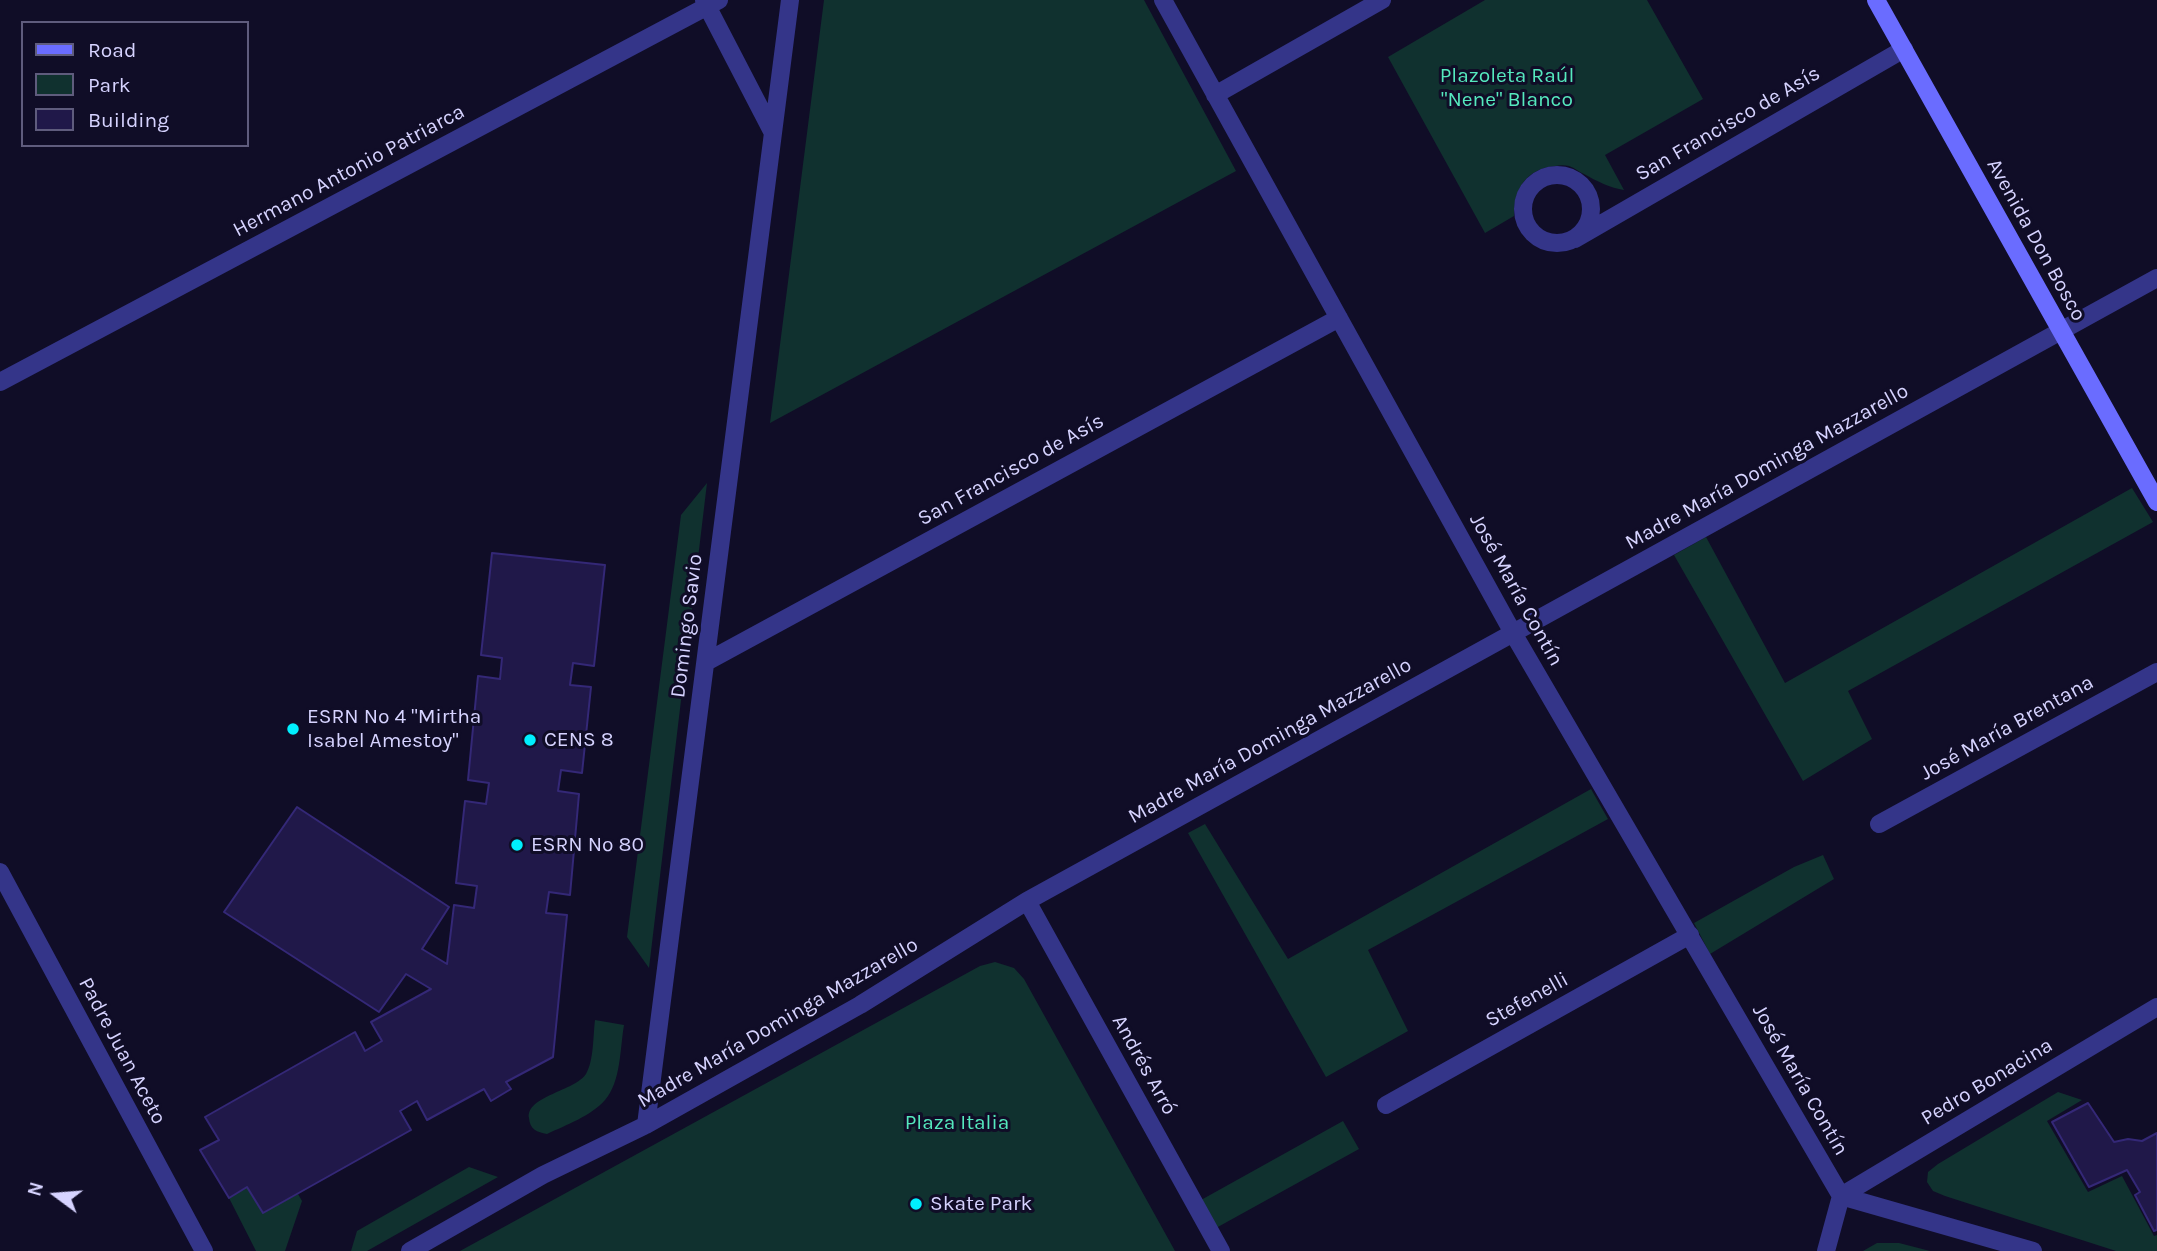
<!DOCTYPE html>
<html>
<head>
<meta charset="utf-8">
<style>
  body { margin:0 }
  #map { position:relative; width:2157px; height:1251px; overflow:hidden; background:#100d27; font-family:Karla,sans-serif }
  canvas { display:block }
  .legend { position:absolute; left:21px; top:21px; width:228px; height:126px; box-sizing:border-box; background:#100d27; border:2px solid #5f5c7d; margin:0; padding:9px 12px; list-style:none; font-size:21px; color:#d6d3ff }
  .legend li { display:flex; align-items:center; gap:14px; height:35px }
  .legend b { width:35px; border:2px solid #5f5c7d }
  .north { position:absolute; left:21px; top:1160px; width:70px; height:70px; -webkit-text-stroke:5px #100d27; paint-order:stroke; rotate:286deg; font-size:19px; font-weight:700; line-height:28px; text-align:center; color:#d6d3ff }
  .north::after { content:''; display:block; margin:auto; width:24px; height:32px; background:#d6d3ff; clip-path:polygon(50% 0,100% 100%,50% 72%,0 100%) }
</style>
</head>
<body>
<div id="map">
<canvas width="2157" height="1251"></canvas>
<ul class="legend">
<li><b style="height:9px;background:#6a6cff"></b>Road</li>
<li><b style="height:19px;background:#10312f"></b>Park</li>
<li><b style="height:19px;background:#201849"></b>Building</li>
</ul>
<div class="north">N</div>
</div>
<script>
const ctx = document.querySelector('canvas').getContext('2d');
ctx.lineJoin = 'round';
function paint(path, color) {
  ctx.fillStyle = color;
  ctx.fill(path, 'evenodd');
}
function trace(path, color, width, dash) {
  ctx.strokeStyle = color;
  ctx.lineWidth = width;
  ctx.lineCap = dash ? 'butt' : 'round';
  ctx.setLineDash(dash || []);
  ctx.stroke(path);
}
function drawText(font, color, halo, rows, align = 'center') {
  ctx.font = font + ' Karla,sans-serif';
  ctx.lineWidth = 6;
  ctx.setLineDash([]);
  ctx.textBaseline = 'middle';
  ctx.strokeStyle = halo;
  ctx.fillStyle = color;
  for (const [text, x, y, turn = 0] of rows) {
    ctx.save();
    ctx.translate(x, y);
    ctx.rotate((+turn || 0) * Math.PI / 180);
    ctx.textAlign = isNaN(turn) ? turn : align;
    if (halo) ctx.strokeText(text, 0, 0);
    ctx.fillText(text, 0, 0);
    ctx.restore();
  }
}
const green = new Path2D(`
  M 824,0 L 1144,0 L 1236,171 L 770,423 Z
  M 1485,0 L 1647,0 L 1703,99 L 1605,155 L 1624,190 C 1611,188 1596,181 1584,174 C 1579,172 1575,168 1569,166 C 1562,164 1555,166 1548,167 C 1523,173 1514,192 1514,216 L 1485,233 L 1388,57 Z
  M 707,483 L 649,968 L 627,937 L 681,515 Z
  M 2132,488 L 2153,522 L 1848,691 L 1872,739 L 1803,781 L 1674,555 L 1706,537 L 1785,683 Z
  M 1591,789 L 1608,819 L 1368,950 L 1408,1031 L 1326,1077 L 1188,833 L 1205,824 L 1288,959 Z
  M 1823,855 L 1834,879 L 1710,954 L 1694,923 L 1794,867 Z
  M 995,962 L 1014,968 L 1024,979 L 1175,1251 L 460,1251 L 980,966 Z
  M 595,1020 L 624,1025 C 620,1048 621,1082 605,1100 C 591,1116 566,1125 547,1134 C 537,1132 530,1130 529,1118 C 526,1096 575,1091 586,1074 C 594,1060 593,1036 595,1020 Z
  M 2058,1092 L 2082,1100 L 2047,1121 L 2088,1192 L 2122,1176 L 2154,1236 L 2157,1235 L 2157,1251 L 2116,1251 L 1945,1196 L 1933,1191 L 1927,1182 L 1928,1172 L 1938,1164 Z
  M 1343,1121 L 1359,1149 L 1216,1228 L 1201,1200 Z
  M 469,1167 L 498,1177 L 367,1251 L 351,1251 L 357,1231 Z
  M 247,1187 L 263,1213 L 298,1194 L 302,1201 L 285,1251 L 256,1251 L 229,1198 Z
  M 1877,1243 L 1899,1243 L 1930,1251 L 1863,1251 Z`);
const building = new Path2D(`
  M 492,553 L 605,565 L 594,666 L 573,663 L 570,685 L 591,687 L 582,773 L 561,770 L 558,791 L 579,794 L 570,895 L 549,892 L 546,913 L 567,915 L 553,1057 L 506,1082 L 511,1089 L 491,1101 L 484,1089 L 427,1120 L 417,1101 L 400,1111 L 411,1130 L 263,1213 L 247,1187 L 229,1198 L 200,1150 L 219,1140 L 205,1117 L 355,1032 L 365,1051 L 382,1041 L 371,1022 L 431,989 L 406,974 L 379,1012 L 224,912 L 297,807 L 449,907 L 422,949 L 447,964 L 454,905 L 474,908 L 477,886 L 456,883 L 465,801 L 486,804 L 489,783 L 468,780 L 478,676 L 500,679 L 502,658 L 481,655 Z
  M 2088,1103 L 2114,1142 L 2128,1139 L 2142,1141 L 2157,1133 L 2157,1230 L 2154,1231 L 2135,1195 L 2140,1192 L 2127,1170 L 2089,1187 L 2052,1122 Z`);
const street = new Path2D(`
  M 704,0 L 773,133
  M 1163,0 L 1513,633 L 1841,1196 L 2157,1007
  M 1215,95 L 1382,0
  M1523 209a34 34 0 1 1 68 0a34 34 0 1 1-68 0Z
  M 1575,239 L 1904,49
  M 0,382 L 719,0
  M 706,662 L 1339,318
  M 1879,824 L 2157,672
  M 0,872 L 204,1251
  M 1027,901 L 1221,1251
  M 1386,1105 L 1690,935
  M 646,1125 L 790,0
  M 410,1251 L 543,1175 L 646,1125 L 860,1005 L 1027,901 L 2157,278
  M 1826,1251 L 1841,1196 L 2033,1251`);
const secondary = new Path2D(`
  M 1876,0 L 2157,502`);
const markers = [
  [293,729,7,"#00effe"],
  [530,740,7,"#00effe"],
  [517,845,7,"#00effe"],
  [916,1204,7,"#00effe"]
];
const parkNames = [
  ["Plazoleta Raúl",1507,76],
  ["\"Nene\" Blanco",1507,100],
  ["Plaza Italia",957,1123]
];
const streetNames = [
  ["San Francisco de Asís",1728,124,-30],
  ["Hermano Antonio Patriarca",349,171,-28],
  ["Avenida Don Bosco",2036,240,61],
  ["Madre María Dominga Mazzarello",1767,467,-29],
  ["San Francisco de Asís",1011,470,-29],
  ["José María Contín",1516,590,61],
  ["Domingo Savio",687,626,-83],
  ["José María Brentana",2007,728,-29],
  ["Madre María Dominga Mazzarello",1270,741,-29],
  ["Stefenelli",1527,1000,-29],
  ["Madre María Dominga Mazzarello",778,1023,-30],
  ["Padre Juan Aceto",122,1051,62],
  ["Andrés Arró",1144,1065,61],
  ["José María Contín",1800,1080,60],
  ["Pedro Bonacina",1987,1082,-31]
];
const poiNames = [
  ["ESRN Nº 4 \"Mirtha",307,717],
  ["Isabel Amestoy\"",307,741],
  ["CENS 8",544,740],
  ["ESRN Nº 80",531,845],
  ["Skate Park",930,1204]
];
paint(green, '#10312f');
paint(building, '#201849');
trace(building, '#342877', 2);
trace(street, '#343589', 18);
trace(secondary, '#6a6cff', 18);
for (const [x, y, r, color] of markers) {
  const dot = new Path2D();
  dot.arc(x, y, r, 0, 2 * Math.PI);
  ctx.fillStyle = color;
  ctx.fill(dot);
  trace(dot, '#100d27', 2.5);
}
drawText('21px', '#55e9be', '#100d27', parkNames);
drawText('21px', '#d6d3ff', '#100d27', streetNames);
drawText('21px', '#d6d3ff', '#100d27', poiNames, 'left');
</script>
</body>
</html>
